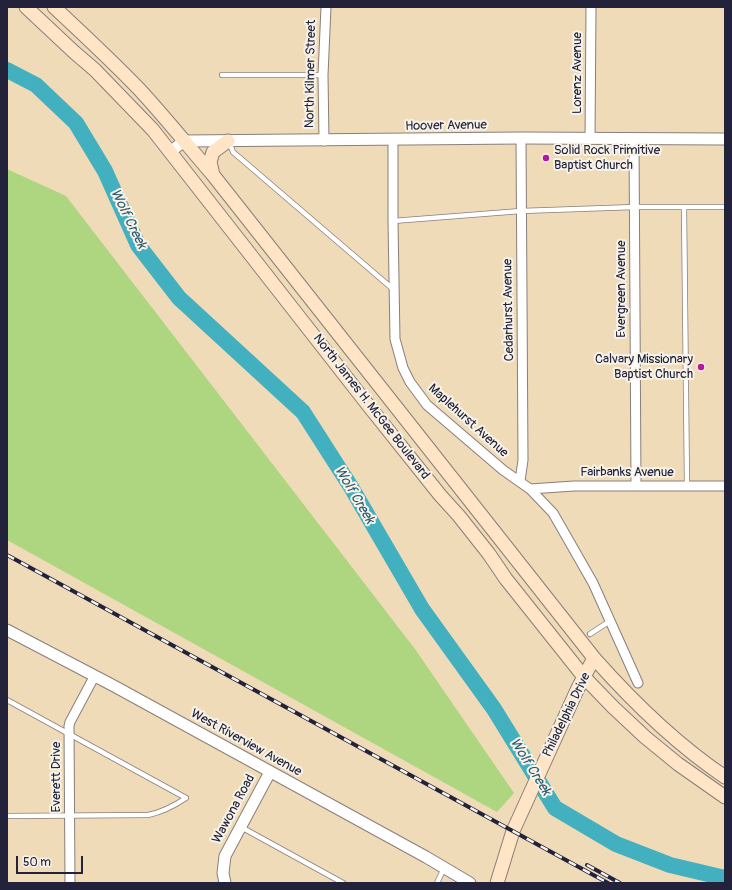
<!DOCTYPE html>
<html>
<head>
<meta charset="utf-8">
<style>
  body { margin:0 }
  #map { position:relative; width:732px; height:890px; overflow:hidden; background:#f0dbb9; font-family:Pangolin,sans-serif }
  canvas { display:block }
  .frame { position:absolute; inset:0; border:8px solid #22223b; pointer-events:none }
  .scale { position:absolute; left:16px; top:856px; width:67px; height:18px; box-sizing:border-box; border:2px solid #22223b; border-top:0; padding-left:5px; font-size:12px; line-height:14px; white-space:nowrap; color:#22223b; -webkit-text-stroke:3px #f7f3e8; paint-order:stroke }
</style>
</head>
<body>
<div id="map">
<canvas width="732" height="890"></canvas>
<div class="frame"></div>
<div class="scale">50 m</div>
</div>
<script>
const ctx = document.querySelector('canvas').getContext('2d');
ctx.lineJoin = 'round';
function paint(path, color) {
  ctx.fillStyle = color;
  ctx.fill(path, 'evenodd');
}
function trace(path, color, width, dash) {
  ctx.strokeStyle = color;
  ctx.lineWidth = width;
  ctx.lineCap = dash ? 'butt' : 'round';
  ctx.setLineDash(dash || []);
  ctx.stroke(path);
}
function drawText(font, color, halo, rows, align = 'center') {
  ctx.font = font + ' Pangolin,sans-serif';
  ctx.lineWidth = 4;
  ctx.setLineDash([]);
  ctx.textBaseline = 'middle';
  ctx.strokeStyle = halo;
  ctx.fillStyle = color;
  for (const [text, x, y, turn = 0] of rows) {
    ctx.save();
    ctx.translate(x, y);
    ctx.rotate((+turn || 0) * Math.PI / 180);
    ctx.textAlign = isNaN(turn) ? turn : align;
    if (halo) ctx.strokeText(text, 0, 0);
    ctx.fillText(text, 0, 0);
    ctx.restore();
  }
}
const green = new Path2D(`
  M 7,169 L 66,196 L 415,649 L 514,793 L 497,812 L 7,540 Z`);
const river = new Path2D(`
  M 7,70 L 36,85 L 76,123 L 105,171 L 138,245 L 179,298 L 303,412 L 351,487 L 422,609 L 494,709 L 555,808 L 616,844 L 670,865 L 725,878`);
const service = new Path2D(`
  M 222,75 L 323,75
  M 229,142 L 233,152 L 394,290
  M 684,207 L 687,486
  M 393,221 L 521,211 L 635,207 L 725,207
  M 590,634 L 610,621
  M 7,700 L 186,798 C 174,806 163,812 148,815 L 7,816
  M 241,827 L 343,883
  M 437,883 L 444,868`);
const minor = new Path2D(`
  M 590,139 L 591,7
  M 634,139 L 636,486
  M 393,140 L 393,221 L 395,339 L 403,368 L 410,382 L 427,405 L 503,470 L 530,489 L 553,513 L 593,583 L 638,683
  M 324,141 L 323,75 L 326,7
  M 520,481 L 523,460 L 521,138
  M 530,489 L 574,486 L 725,486
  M 70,883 L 69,726 L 70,722 L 94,677`);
const tertiary = new Path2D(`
  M 170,152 L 184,141 L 521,138 L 725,139
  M 7,630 L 114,686 L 426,857 L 470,883
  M 225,883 L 223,873 L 225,856 L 270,772`);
const secondary = new Path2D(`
  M 26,7 L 74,52 L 95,70 L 153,130 L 368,405 L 440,495 L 459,516 L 489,554 L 506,579 L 584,677 L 613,707 L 645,737 L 678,764 L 725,797
  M 54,7 C 83,34 112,61 139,89 C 165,117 188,146 213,175 L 594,658 C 633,702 676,744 725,777
  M 213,175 L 210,162 L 213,152 L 228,141
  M 497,883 L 513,831 L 578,688 L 594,658`);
const rail = new Path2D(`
  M 7,555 L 608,883
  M 587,865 L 620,883`);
const markers = [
  [546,158,4,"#b5179e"],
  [701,367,4,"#b5179e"]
];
const streetNames = [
  ["Lorenz Avenue",578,73,-90],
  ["North Kilmer Street",311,74,-89],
  ["Hoover Avenue",446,126,-1],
  ["Evergreen Avenue",622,289,-90],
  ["Cedarhurst Avenue",509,310,-91],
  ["North James H. McGee Boulevard",371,407,52],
  ["Maplehurst Avenue",468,421,42],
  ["Fairbanks Avenue",627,473],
  ["Philadelphia Drive",567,715,-64],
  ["West Riverview Avenue",246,743,29],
  ["Everett Drive",57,777,-90],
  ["Wawona Road",234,809,-62]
];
const poiNames = [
  ["Solid Rock Primitive",554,151],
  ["Baptist Church",554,166],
  ["Calvary Missionary",693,360,"right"],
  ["Baptist Church",693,375,"right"]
];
const waterNames = [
  ["Wolf Creek",128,219,64],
  ["Wolf Creek",354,495,59],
  ["Wolf Creek",530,767,58]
];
paint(green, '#aed57f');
trace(river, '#43b0c0', 16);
trace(service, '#897e7a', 6);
trace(minor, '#897e7a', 11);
trace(tertiary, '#897e7a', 13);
trace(secondary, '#897e7a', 15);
trace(service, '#fff', 4.5);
trace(minor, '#fff', 9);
trace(tertiary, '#fff', 11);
trace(secondary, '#ffe4c6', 13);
trace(rail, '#22223b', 4);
trace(rail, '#f7f3e8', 2.5, [8]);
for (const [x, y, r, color] of markers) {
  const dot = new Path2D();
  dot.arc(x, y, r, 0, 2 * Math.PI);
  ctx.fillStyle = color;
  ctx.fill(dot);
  trace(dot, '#f7f3e8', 1.5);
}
drawText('13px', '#22223b', '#f7f3e8', streetNames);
drawText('13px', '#22223b', '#f7f3e8', poiNames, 'left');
drawText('italic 14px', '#2f5b70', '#f7f3e8', waterNames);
</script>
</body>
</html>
